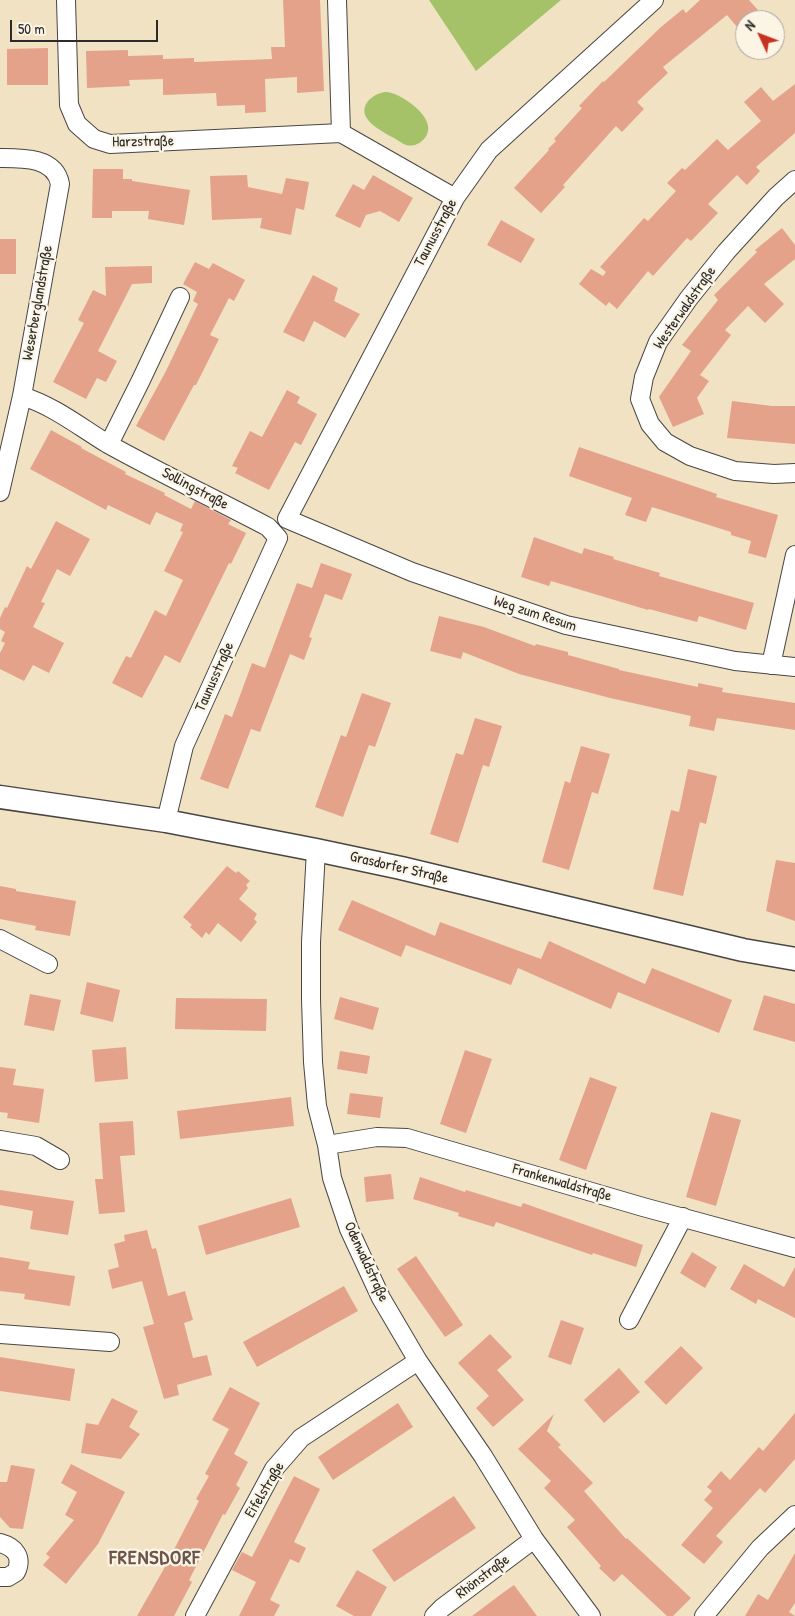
<!DOCTYPE html>
<html>
<head>
<meta charset="utf-8">
<style>
  body { margin:0 }
  #map { position:relative; width:795px; height:1616px; overflow:hidden; background:#f1e2c4; font-family:"Patrick Hand",sans-serif }
  canvas { display:block }
  .north { position:absolute; left:735px; top:10px; width:50px; height:50px; box-sizing:border-box; background:#fcf5e5; border:1px solid #a8a49b; border-radius:50%; rotate:313deg; font-size:14px; font-weight:700; line-height:20px; text-align:center; color:#2b2b2b }
  .north::after { content:''; display:block; margin:auto; width:18px; height:22px; background:#c8321e; clip-path:polygon(50% 0,100% 100%,50% 72%,0 100%) }
  .scale { position:absolute; left:10px; top:20px; width:148px; height:22px; box-sizing:border-box; border:2px solid #2b2b2b; border-top:0; padding-left:6px; font-size:15px; line-height:18px; white-space:nowrap; color:#2b2b2b; -webkit-text-stroke:4px #fcf5e5; paint-order:stroke }
</style>
</head>
<body>
<div id="map">
<canvas width="795" height="1616"></canvas>
<div class="north">N</div>
<div class="scale">50 m</div>
</div>
<script>
const ctx = document.querySelector('canvas').getContext('2d');
ctx.lineJoin = 'round';
function paint(path, color) {
  ctx.fillStyle = color;
  ctx.fill(path, 'evenodd');
}
function trace(path, color, width, dash) {
  ctx.strokeStyle = color;
  ctx.lineWidth = width;
  ctx.lineCap = dash ? 'butt' : 'round';
  ctx.setLineDash(dash || []);
  ctx.stroke(path);
}
function drawText(font, color, halo, rows, align = 'center') {
  ctx.font = font + ' "Patrick Hand",sans-serif';
  ctx.lineWidth = 4.5;
  ctx.setLineDash([]);
  ctx.textBaseline = 'middle';
  ctx.strokeStyle = halo;
  ctx.fillStyle = color;
  for (const [text, x, y, turn = 0] of rows) {
    ctx.save();
    ctx.translate(x, y);
    ctx.rotate((+turn || 0) * Math.PI / 180);
    ctx.textAlign = isNaN(turn) ? turn : align;
    if (halo) ctx.strokeText(text, 0, 0);
    ctx.fillText(text, 0, 0);
    ctx.restore();
  }
}
const green = new Path2D(`
  M 429,0 L 561,0 L 476,71 Z
  M 385,92 C 398,91 427,112 428,126 C 430,138 417,148 406,145 C 401,143 396,139 392,137 C 380,130 355,118 368,101 C 373,96 378,93 385,92 Z`);
const building = new Path2D(`
  M 283,0 L 320,0 L 324,91 L 297,93 L 297,77 L 265,79 L 266,112 L 245,113 L 245,105 L 217,106 L 216,93 L 163,95 L 163,79 L 129,80 L 130,86 L 87,88 L 86,51 L 128,50 L 128,56 L 163,55 L 163,59 L 194,58 L 194,62 L 272,59 L 271,47 L 285,47 Z
  M 700,0 L 749,0 L 758,10 L 745,20 L 738,28 L 727,15 L 663,67 L 668,73 L 637,102 L 644,109 L 622,132 L 616,126 L 563,185 L 565,187 L 541,213 L 514,188 L 549,150 L 548,149 L 556,141 L 554,139 L 582,108 L 579,106 L 603,81 L 604,82 L 661,27 L 683,9 L 686,13 Z
  M 48,48 L 48,85 L 7,85 L 7,49 Z
  M 795,84 L 795,133 L 756,167 L 760,171 L 747,185 L 737,175 L 708,204 L 718,213 L 691,241 L 687,238 L 653,276 L 648,271 L 617,309 L 609,302 L 606,306 L 579,284 L 591,269 L 603,276 L 606,272 L 600,267 L 644,218 L 648,221 L 676,191 L 667,183 L 682,168 L 685,170 L 717,139 L 728,150 L 761,121 L 744,102 L 761,87 L 773,101 Z
  M 93,169 L 123,169 L 123,179 L 132,179 L 132,181 L 190,190 L 184,225 L 148,219 L 149,211 L 112,211 L 112,218 L 92,218 Z
  M 247,175 L 248,187 L 282,194 L 286,178 L 309,182 L 304,210 L 296,208 L 291,235 L 260,228 L 262,218 L 212,220 L 210,176 Z
  M 373,175 L 413,198 L 399,222 L 380,211 L 366,215 L 360,228 L 335,216 L 353,184 L 364,190 Z
  M 501,220 L 535,239 L 521,263 L 487,245 Z
  M 782,228 L 795,245 L 795,259 L 764,284 L 784,304 L 765,323 L 748,306 L 725,330 L 731,335 L 700,375 L 709,381 L 697,398 L 704,414 L 673,427 L 659,397 L 691,351 L 682,345 L 718,300 L 714,295 L 757,252 L 755,250 Z
  M 0,239 L 16,239 L 16,274 L 0,274 Z
  M 195,262 L 209,269 L 213,263 L 245,280 L 234,301 L 229,298 L 210,335 L 219,339 L 196,385 L 194,385 L 164,441 L 136,426 L 166,371 L 198,304 L 193,301 L 197,292 L 183,284 Z
  M 152,266 L 152,283 L 132,284 L 98,351 L 117,361 L 106,382 L 97,378 L 86,399 L 53,382 L 84,323 L 78,320 L 93,290 L 106,296 L 105,267 Z
  M 313,275 L 338,288 L 334,301 L 360,314 L 345,338 L 314,321 L 304,342 L 283,332 Z
  M 287,390 L 300,397 L 297,403 L 317,414 L 301,445 L 295,442 L 269,490 L 235,473 L 238,468 L 232,466 L 250,431 L 262,437 Z
  M 732,401 L 772,406 L 795,406 L 795,444 L 727,438 Z
  M 51,430 L 82,447 L 81,448 L 126,472 L 125,474 L 165,493 L 164,495 L 191,509 L 195,501 L 231,520 L 228,524 L 246,533 L 231,564 L 229,563 L 180,663 L 165,655 L 142,698 L 112,683 L 126,656 L 131,658 L 155,610 L 166,616 L 183,580 L 164,571 L 183,532 L 180,531 L 183,524 L 156,512 L 150,525 L 108,505 L 106,510 L 30,469 Z
  M 579,447 L 717,494 L 716,497 L 778,515 L 766,558 L 748,553 L 751,541 L 731,535 L 731,532 L 652,507 L 646,522 L 625,515 L 632,498 L 569,476 Z
  M 56,521 L 90,539 L 70,576 L 57,569 L 41,602 L 45,603 L 33,627 L 64,643 L 49,673 L 33,665 L 24,681 L 0,669 L 0,653 L 5,643 L 1,641 L 5,632 L 0,629 L 0,618 L 5,607 L 7,608 L 27,566 L 31,569 Z
  M 534,537 L 582,554 L 584,548 L 614,557 L 613,559 L 660,573 L 659,576 L 754,603 L 746,630 L 699,616 L 697,622 L 649,609 L 648,610 L 551,581 L 549,586 L 521,577 Z
  M 321,563 L 352,574 L 342,600 L 325,594 L 309,637 L 312,638 L 304,660 L 290,654 L 260,732 L 251,729 L 228,789 L 200,779 L 225,714 L 232,717 L 252,663 L 265,668 L 297,583 L 312,588 Z
  M 439,616 L 484,627 L 535,646 L 536,644 L 568,652 L 568,655 L 619,669 L 619,670 L 698,687 L 698,683 L 723,688 L 722,692 L 795,703 L 795,730 L 717,718 L 714,731 L 689,726 L 691,716 L 610,698 L 519,674 L 463,652 L 461,659 L 430,651 Z
  M 362,693 L 391,703 L 375,747 L 369,745 L 343,817 L 315,807 L 341,735 L 346,737 Z
  M 475,718 L 502,726 L 489,767 L 483,765 L 458,843 L 430,834 L 456,753 L 463,755 Z
  M 581,746 L 610,754 L 598,794 L 592,792 L 569,870 L 542,862 L 565,781 L 570,783 Z
  M 688,769 L 717,776 L 706,824 L 700,822 L 683,896 L 653,889 L 671,810 L 679,812 Z
  M 776,860 L 795,863 L 795,921 L 766,911 Z
  M 227,866 L 236,873 L 238,871 L 250,881 L 246,885 L 248,888 L 239,899 L 257,914 L 254,919 L 257,922 L 241,942 L 218,923 L 209,935 L 206,932 L 202,938 L 190,927 L 192,925 L 183,917 Z
  M 0,886 L 16,889 L 16,891 L 76,901 L 70,936 L 35,930 L 36,926 L 0,919 Z
  M 352,900 L 435,936 L 440,922 L 541,959 L 549,941 L 645,984 L 652,968 L 732,1000 L 719,1033 L 618,992 L 611,1009 L 518,968 L 511,985 L 406,945 L 401,957 L 338,930 Z
  M 87,982 L 120,990 L 113,1022 L 80,1014 Z
  M 30,994 L 61,1000 L 54,1031 L 24,1025 Z
  M 764,995 L 795,1004 L 795,1042 L 753,1030 Z
  M 340,997 L 379,1008 L 373,1030 L 334,1019 Z
  M 176,998 L 267,999 L 266,1031 L 175,1029 Z
  M 126,1047 L 128,1079 L 95,1082 L 92,1050 Z
  M 465,1050 L 492,1059 L 466,1133 L 440,1124 Z
  M 340,1051 L 370,1056 L 367,1074 L 337,1069 Z
  M 0,1067 L 16,1069 L 13,1085 L 44,1089 L 39,1123 L 7,1118 L 8,1113 L 0,1112 Z
  M 590,1077 L 617,1087 L 586,1170 L 559,1160 Z
  M 350,1093 L 383,1097 L 380,1118 L 347,1114 Z
  M 291,1097 L 294,1126 L 180,1139 L 177,1111 Z
  M 711,1112 L 741,1120 L 716,1206 L 686,1197 Z
  M 133,1121 L 135,1155 L 120,1156 L 125,1212 L 99,1214 L 95,1179 L 103,1179 L 99,1123 Z
  M 391,1174 L 394,1199 L 366,1202 L 364,1177 Z
  M 420,1177 L 465,1192 L 466,1190 L 521,1207 L 523,1203 L 643,1245 L 636,1267 L 593,1253 L 592,1255 L 496,1222 L 494,1227 L 458,1216 L 459,1213 L 413,1199 Z
  M 0,1190 L 74,1201 L 68,1235 L 30,1229 L 33,1211 L 0,1205 Z
  M 291,1198 L 300,1227 L 206,1255 L 198,1226 Z
  M 147,1230 L 152,1249 L 156,1248 L 168,1296 L 185,1291 L 193,1320 L 184,1323 L 193,1358 L 207,1355 L 212,1375 L 177,1385 L 179,1395 L 164,1399 L 143,1327 L 154,1324 L 142,1281 L 112,1289 L 108,1270 L 119,1267 L 114,1244 L 125,1241 L 124,1235 Z
  M 692,1252 L 717,1267 L 705,1288 L 680,1273 Z
  M 416,1256 L 463,1325 L 445,1337 L 397,1269 Z
  M 0,1257 L 30,1262 L 28,1269 L 75,1276 L 70,1306 L 24,1299 L 25,1294 L 0,1291 Z
  M 744,1264 L 784,1287 L 795,1267 L 795,1318 L 758,1299 L 756,1304 L 730,1289 Z
  M 344,1286 L 358,1311 L 257,1367 L 243,1342 Z
  M 561,1320 L 584,1328 L 571,1365 L 548,1357 Z
  M 490,1334 L 512,1357 L 497,1370 L 524,1400 L 493,1427 L 476,1408 L 489,1396 L 458,1363 Z
  M 681,1346 L 703,1368 L 666,1405 L 644,1382 Z
  M 0,1357 L 75,1369 L 70,1401 L 0,1391 Z
  M 619,1368 L 640,1392 L 604,1423 L 584,1400 Z
  M 230,1387 L 260,1403 L 234,1454 L 248,1462 L 236,1485 L 240,1488 L 225,1515 L 223,1514 L 189,1580 L 192,1582 L 174,1616 L 137,1616 L 165,1567 L 199,1501 L 196,1499 L 209,1476 L 205,1474 L 229,1429 L 212,1420 Z
  M 112,1398 L 138,1411 L 129,1427 L 140,1434 L 121,1459 L 81,1453 L 86,1423 L 98,1425 Z
  M 398,1403 L 413,1427 L 333,1480 L 318,1457 Z
  M 795,1413 L 795,1459 L 765,1493 L 760,1488 L 716,1536 L 723,1542 L 704,1564 L 681,1545 L 713,1508 L 704,1500 L 712,1491 L 707,1487 L 721,1471 L 730,1480 L 759,1447 L 763,1451 Z
  M 554,1414 L 547,1431 L 561,1445 L 558,1447 L 593,1483 L 584,1491 L 626,1539 L 627,1538 L 691,1598 L 673,1616 L 667,1616 L 622,1574 L 614,1582 L 599,1568 L 601,1566 L 567,1527 L 575,1520 L 544,1488 L 551,1481 L 518,1449 Z
  M 71,1464 L 125,1492 L 98,1544 L 66,1584 L 43,1565 L 50,1557 L 46,1554 L 74,1520 L 65,1515 L 77,1492 L 61,1483 Z
  M 11,1465 L 35,1469 L 23,1529 L 10,1528 L 0,1517 L 0,1482 L 7,1482 Z
  M 294,1476 L 320,1489 L 294,1542 L 306,1548 L 299,1563 L 290,1559 L 270,1600 L 280,1605 L 274,1616 L 239,1616 L 256,1582 L 232,1570 L 242,1552 L 252,1557 Z
  M 454,1496 L 476,1528 L 394,1582 L 372,1550 Z
  M 795,1553 L 795,1603 L 789,1612 L 795,1616 L 745,1616 L 758,1594 L 768,1600 Z
  M 357,1570 L 387,1587 L 371,1616 L 354,1616 L 336,1606 Z
  M 514,1585 L 537,1616 L 472,1616 L 504,1592 Z`);
const minor = new Path2D(`
  M 66,0 L 69,105 L 77,124 L 94,139 L 110,144 L 341,133 L 455,198
  M 337,0 L 341,133
  M 654,0 L 489,150 L 455,198 L 287,519 L 412,572 L 566,625 L 735,661 L 795,667
  M 0,158 C 22,158 55,157 60,184 L 22,396 L 0,492
  M 795,180 L 776,197 L 726,252 L 689,298 L 658,342 L 644,377 L 640,399 L 650,424 L 665,442 L 690,456 L 735,471 L 774,474 L 795,473
  M 22,396 C 54,406 80,427 108,444 C 160,473 215,499 268,527 L 278,538 L 184,746 L 166,821
  M 109,444 L 141,380 L 180,297
  M 771,665 L 795,555
  M 316,850 L 311,942 L 311,999 L 313,1062 L 317,1106 L 327,1145 L 332,1178 L 349,1229 L 381,1298 L 418,1361 L 483,1456 L 534,1539 L 591,1616
  M 0,939 L 48,964
  M 0,1140 L 36,1146 L 60,1160
  M 327,1145 L 377,1137 L 407,1138 L 643,1207 L 795,1248
  M 629,1320 L 683,1217
  M 0,1334 L 110,1342
  M 0,1543 C 15,1547 23,1557 16,1572 L 8,1577 L 0,1577
  M 195,1616 L 274,1469 L 301,1438 L 418,1361
  M 434,1616 L 442,1608 L 534,1539
  M 704,1616 L 760,1548 L 795,1515`);
const tertiary = new Path2D(`
  M 0,797 L 166,821 L 316,850 L 401,868 L 743,950 L 795,959`);
const streetNames = [
  ["Harzstraße",143,142,-1],
  ["Taunusstraße",436,233,-62],
  ["Weserberglandstraße",38,303,-80],
  ["Westerwaldstraße",685,308,-55],
  ["Sollingstraße",195,489,28],
  ["Weg zum Resum",535,614,18],
  ["Taunusstraße",215,677,-66],
  ["Grasdorfer Straße",399,868,13],
  ["Frankenwaldstraße",562,1183,16],
  ["Odenwaldstraße",366,1262,65],
  ["Eifelstraße",265,1490,-59],
  ["Rhönstraße",483,1577,-37]
];
const districtNames = [
  ["FRENSDORF",155,1559]
];
paint(green, '#a5c269');
paint(building, '#e4a28b');
trace(minor, '#494642', 20);
trace(tertiary, '#494642', 25);
trace(minor, '#fff', 18);
trace(tertiary, '#fff', 22);
drawText('15px', '#2b2b2b', '#fcf5e5', streetNames);
ctx.letterSpacing = '1px';
drawText('bold 20px', '#6c554d', '#fcf5e5', districtNames);
ctx.letterSpacing = '0px';
</script>
</body>
</html>
